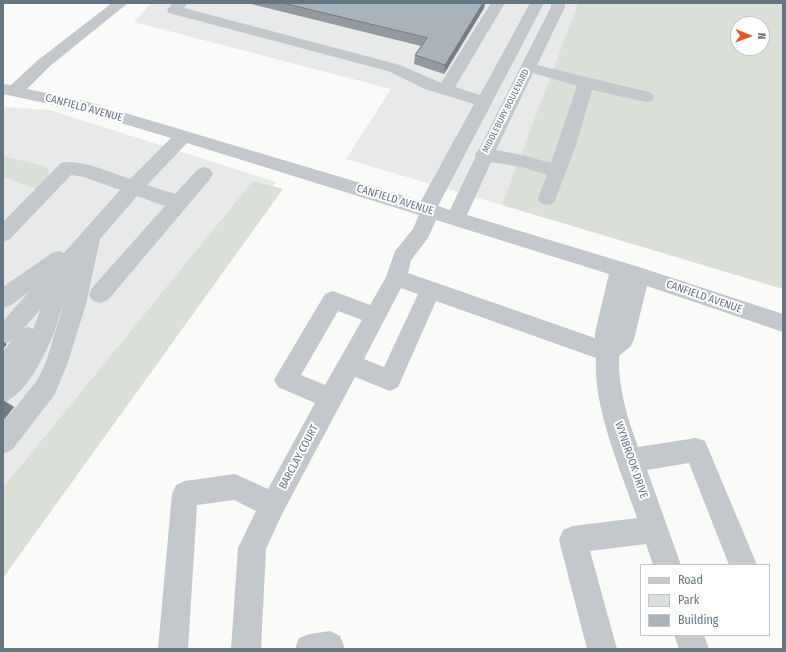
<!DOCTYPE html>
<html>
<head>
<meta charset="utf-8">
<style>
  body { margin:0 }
  #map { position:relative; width:786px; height:652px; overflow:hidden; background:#fafaf8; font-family:"Fira Sans Condensed",sans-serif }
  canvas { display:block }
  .frame { position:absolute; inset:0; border:4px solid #657683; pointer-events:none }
  .legend { position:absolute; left:640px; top:564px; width:130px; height:72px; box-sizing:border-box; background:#fff; border:1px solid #c1c8cd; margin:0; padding:5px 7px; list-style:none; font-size:12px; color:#657683 }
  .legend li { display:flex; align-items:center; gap:8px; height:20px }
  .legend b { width:20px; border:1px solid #c1c8cd }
  .north { position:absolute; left:730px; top:16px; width:40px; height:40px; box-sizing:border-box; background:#fff; border:1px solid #c1c8cd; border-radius:50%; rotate:91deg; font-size:11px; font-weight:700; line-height:16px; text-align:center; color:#657683 }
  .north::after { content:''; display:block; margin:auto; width:14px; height:18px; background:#e4572e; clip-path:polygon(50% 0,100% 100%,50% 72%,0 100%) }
</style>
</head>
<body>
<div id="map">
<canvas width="786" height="652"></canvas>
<div class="frame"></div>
<ul class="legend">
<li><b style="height:5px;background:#c3c8cc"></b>Road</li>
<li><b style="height:11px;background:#dadfd7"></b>Park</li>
<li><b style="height:11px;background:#aab3b9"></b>Building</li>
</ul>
<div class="north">N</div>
</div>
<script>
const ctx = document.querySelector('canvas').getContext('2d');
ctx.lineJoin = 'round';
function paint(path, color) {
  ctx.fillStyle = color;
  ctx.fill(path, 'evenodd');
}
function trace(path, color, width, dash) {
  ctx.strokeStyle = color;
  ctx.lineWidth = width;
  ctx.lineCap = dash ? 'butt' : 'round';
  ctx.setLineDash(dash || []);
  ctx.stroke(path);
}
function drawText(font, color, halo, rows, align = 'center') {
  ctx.font = font + ' "Fira Sans Condensed",sans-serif';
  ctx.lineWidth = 4;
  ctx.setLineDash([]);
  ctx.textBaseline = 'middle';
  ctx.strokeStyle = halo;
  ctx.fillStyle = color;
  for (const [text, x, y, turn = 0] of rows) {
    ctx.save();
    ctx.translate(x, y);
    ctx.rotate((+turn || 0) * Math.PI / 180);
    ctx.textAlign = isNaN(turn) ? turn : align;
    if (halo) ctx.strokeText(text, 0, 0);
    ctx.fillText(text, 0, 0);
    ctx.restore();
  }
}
const built = new Path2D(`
  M 151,3 L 578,3 L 502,205 L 346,159 L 391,89 L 134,22 Z
  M 3,107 L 50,110 L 276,182 L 3,546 Z`);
const green = new Path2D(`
  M 578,3 L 783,3 L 783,289 L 502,205 ZM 738,24 L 762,24 L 762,48 L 738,48 Z
  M 3,156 L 43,166 L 48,169 L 49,176 L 36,189 L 3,177 Z
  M 253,181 L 283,189 L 3,578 L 3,488 Z`);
const minorTunnel = new Path2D(`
  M 3,420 L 14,407`);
const minor = new Path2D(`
  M 112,3 L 128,3 L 50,66 L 27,89 L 85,101 L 421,201 L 474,104 L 425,89 L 388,71 L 169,13 L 167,10 L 173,3 L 188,3 L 184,8 L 400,65 L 441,83 L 491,3 L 505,3 L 455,87 L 480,95 L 530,3 L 544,3 L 438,206 L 450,210 L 476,156 L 475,154 L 479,149 L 551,7 L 551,3 L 565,3 L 565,7 L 537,65 L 652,93 L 654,97 L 652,101 L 646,102 L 592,90 L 576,145 L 554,203 L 547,205 L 540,203 L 538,198 L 547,175 L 522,167 L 491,162 L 467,215 L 639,267 L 783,314 L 783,332 L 647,286 L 634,339 L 631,346 L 619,356 C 618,388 627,417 638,447 L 696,438 L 705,441 L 757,565 L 729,565 L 689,463 L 647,470 L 681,565 L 653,565 L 646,544 L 590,551 L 617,649 L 587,649 L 559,540 L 563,530 L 573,526 L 637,518 C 621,470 593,409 596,358 L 436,301 L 398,387 L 390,391 L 355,377 L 282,514 L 266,549 L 261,649 L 231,649 L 238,548 L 256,511 L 234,500 L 197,505 L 188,649 L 158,649 L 172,494 L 176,485 L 185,481 L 235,474 L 268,489 L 315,403 L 278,387 L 274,380 L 278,373 L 325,294 L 333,291 L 370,305 L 386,277 L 395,251 L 413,229 L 419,215 L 187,143 L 147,185 L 175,194 L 198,169 L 204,167 L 210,169 L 213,174 L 210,179 L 108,300 L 100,303 L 92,300 L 89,294 L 92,288 L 165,206 L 137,196 L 100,239 L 86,304 L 68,362 L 55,394 L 12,450 L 3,454 L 3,423 L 38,379 L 46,362 L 64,303 C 60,312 58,321 55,330 C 46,353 27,394 3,403 L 3,352 L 12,340 L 6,343 L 3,342 L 3,321 L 29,292 L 11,305 L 3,308 L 3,287 L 52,253 L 59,251 L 64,253 L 120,190 L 84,177 L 71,175 L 10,239 L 3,242 L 3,222 L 61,163 C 80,158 111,173 130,179 L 171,138 L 77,110 L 3,94 L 3,84 L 11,85 L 38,60 ZM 533,73 L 577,86 L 551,163 L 522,155 L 496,150 ZM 436,220 L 609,274 L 595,333 L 595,338 L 408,273 L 411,260 L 428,238 ZM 401,288 L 418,294 L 384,367 L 364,359 ZM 41,309 L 33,329 L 28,327 L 23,329 ZM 338,311 L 362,320 L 325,385 L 301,375 Z
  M 330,631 L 340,636 L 345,649 L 295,649 L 299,638 L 310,634 Z
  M 674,635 L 704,635 L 709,649 L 679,649 Z`);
const wall = new Path2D(`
  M 247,3 L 485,3 L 484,8 L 444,74 L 414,64 L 415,55 L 421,46 Z`);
const shadedWall = new Path2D(`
  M 483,3 L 485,3 L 484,8 L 444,74 L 445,65 Z
  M 3,341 L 7,344 L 3,349 Z
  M 3,400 L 14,407 L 3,421 Z`);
const building = new Path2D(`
  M 283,3 L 483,3 L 445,65 L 415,55 L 427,38 Z`);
const farStreetnames = [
  ["MIDDLEBURY BOULEVARD",506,111,-63]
];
const streetNames = [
  ["CANFIELD AVENUE",84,108,15],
  ["CANFIELD AVENUE",395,200,17],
  ["CANFIELD AVENUE",704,297,19],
  ["BARCLAY COURT",299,457,-62],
  ["WYNBROOK DRIVE",631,460,71]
];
paint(built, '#e8e9e9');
paint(green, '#dadfd7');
trace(minorTunnel, '#d5d9db', 26, [26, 13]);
paint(minor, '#c3c8cc');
paint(wall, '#929a9f');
paint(shadedWall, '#777d82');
paint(building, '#aab3b9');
trace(building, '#777d82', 1);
drawText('9px', '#657683', '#fff', farStreetnames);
drawText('11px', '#657683', '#fff', streetNames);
</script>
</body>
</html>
